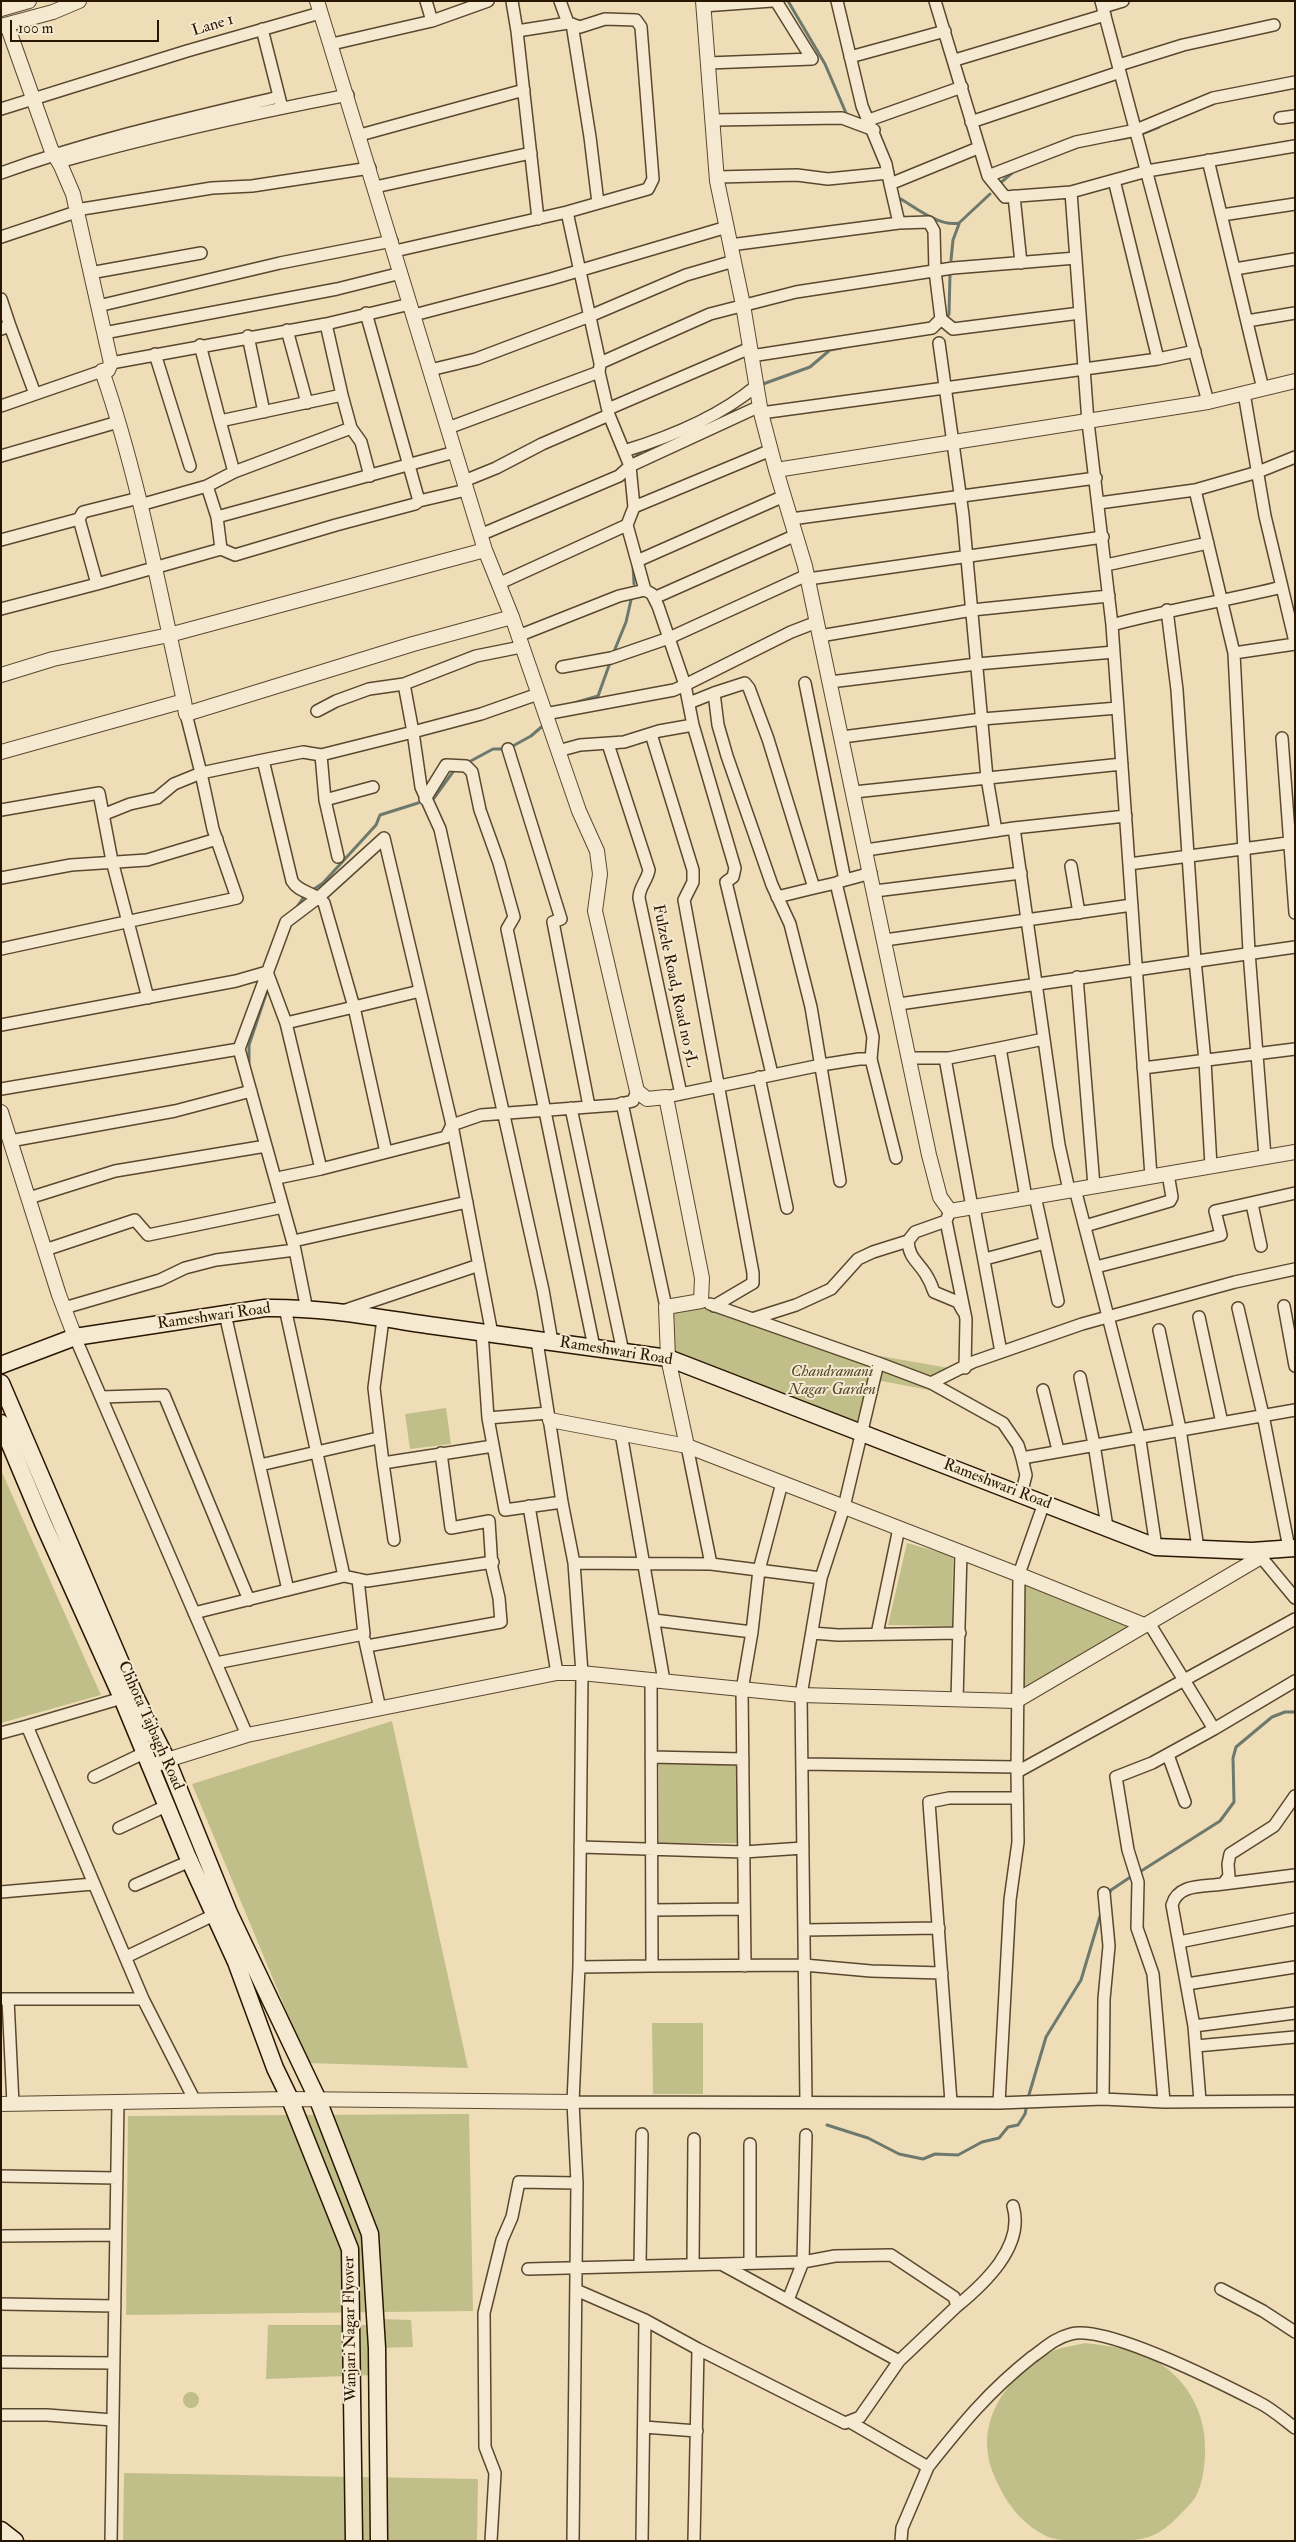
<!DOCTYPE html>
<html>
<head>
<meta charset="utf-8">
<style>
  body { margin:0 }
  #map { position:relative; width:1296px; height:2542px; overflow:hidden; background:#efddb8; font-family:"IM FELL Double Pica",serif }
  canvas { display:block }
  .frame { position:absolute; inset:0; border:2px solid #281600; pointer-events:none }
  .scale { position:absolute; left:10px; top:20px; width:149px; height:22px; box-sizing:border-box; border:2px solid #281600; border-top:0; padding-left:6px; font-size:15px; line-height:18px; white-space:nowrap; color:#281600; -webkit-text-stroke:4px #f5e9d1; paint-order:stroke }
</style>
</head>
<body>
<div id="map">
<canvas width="1296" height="2542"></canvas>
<div class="frame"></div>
<div class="scale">100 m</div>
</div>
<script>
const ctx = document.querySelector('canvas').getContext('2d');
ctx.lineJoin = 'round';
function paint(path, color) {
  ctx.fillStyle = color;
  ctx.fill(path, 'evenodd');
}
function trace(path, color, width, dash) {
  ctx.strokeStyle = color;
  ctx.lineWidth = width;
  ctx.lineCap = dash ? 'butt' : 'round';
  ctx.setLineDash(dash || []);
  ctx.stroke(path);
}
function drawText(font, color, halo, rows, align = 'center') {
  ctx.font = font + ' "IM FELL Double Pica",serif';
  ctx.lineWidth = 4;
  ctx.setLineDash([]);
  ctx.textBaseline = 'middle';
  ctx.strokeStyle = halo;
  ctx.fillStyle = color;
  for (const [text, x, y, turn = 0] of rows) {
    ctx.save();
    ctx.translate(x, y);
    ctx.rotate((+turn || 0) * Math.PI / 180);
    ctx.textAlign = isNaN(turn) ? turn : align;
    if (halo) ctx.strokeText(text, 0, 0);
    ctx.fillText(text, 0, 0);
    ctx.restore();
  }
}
const green = new Path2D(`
  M 702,1305 L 873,1364 L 856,1424 L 672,1355 L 670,1309 Z
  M 880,1356 L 949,1368 L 945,1393 L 876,1380 Z
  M 446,1408 L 451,1444 L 410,1449 L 405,1414 Z
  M 1,1470 L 101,1695 L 1,1723 Z
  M 907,1543 L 953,1556 L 952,1626 L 888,1625 Z
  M 1025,1581 L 1137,1625 L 1023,1689 Z
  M 392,1721 L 468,2068 L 308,2063 L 192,1784 Z
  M 659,1762 L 737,1764 L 739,1843 L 659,1843 Z
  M 652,2023 L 703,2023 L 703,2094 L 653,2094 Z
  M 469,2114 L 473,2311 L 126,2315 L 128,2116 Z
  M 378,2319 L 411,2320 L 413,2347 L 374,2348 L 373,2375 L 266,2379 L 268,2325 L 376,2325 Z
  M 1085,2343 C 1099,2345 1113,2346 1126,2349 C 1177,2361 1208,2405 1205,2455 C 1204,2470 1202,2490 1192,2502 C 1157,2540 1151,2541 1100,2541 C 1085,2541 1066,2542 1051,2538 C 1028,2529 1009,2508 999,2486 C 994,2476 989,2465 988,2454 C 981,2412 1014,2371 1049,2353 C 1059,2347 1074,2346 1085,2343 Z
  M183 2400a8 8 0 1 1 16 0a8 8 0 1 1-16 0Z
  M 124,2473 L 478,2479 L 477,2541 L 123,2541 Z`);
const stream = new Path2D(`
  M 788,1 L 825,64 L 846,113
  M 1261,94 L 1292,88
  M 1144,133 L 1159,127
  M 1115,140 L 1131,137
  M 998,185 L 1012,173
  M 901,199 C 916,208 940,227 959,223 L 990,194
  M 951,260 L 953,240 L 959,224
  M 945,320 L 949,314 L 950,274
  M 906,337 L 925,334
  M 763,384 L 810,367 L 830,350 L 841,348
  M 634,458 L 644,449
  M 633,565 L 634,584
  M 613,654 L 626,622 L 631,600
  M 574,703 L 598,696 L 611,660
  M 511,747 L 531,736 L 545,724
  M 467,763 L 493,749 L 505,749
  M 434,798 L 455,769
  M 311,891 L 323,883 L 376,825 L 380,815 L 418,803
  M 294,911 L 306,894
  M 249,1063 L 249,1045 L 267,991
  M 1138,1873 L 1220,1821 L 1234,1802 L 1233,1758 L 1236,1747 L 1272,1717 L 1285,1712 L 1295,1712
  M 1109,1895 L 1111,1890 L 1132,1876
  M 1028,2098 L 1046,2037 L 1081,1980 L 1101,1913
  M 827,2125 L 868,2138 L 899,2154 L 923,2159 L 935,2154 L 958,2155 L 982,2142 L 999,2138 L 1008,2127 L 1018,2125 L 1025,2114 L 1027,2104`);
const minor = new Path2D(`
  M 512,1 L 517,31
  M 560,1 L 568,23 L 580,27 L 605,19 L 636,20 L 641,27 L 653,179 L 648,189 L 567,212 L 600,363 L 710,314 L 796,292 L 953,268 L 1076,258
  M 776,1 L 812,59
  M 837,1 L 862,106 L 886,164 L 890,184 L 978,148
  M 935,1 L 988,176 L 1005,197 L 1071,192 L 1088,422 L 1112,625 L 1151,1176
  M 1101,1 L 1208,402
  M 703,6 L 772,1
  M 1103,7 L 1123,1
  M 432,21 L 488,1
  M 572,24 L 590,137 L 598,203
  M 262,29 L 281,104
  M 332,44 L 432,21 L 426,1
  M 850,57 L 945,31
  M 955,60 L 1105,15
  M 708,63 L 812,59
  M 1119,65 L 1183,45 L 1274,25
  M 1,109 L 187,51 L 320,13
  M 1280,118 L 1295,116
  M 713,120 L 842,118 L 874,130
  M 869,120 L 962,87
  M 971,122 L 1120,72
  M 360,135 L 524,90
  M 1208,160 L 1263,389
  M 59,162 C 155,135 250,114 348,95
  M 1,173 C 92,140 186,119 279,97
  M 988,176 L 1076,142 L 1136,130 L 1213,98 L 1295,82
  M 717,177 L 797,175 L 828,179 L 888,173
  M 1114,180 L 1158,359
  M 375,187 L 531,153
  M 1071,192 L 1147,171 L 1295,146
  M 1014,196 L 1021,263
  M 76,210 L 212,188 L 252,186 L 370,168
  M 1222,215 L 1295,204
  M 538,219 L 517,31 L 568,23
  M 1,237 L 76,212
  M 730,245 L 899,223 L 890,184
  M 395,251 L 567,212
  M 1235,269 L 1295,259
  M 90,273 L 201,253
  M 1,299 L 10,326
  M 98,306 L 280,263 L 392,241
  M 366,313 L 419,501 L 415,504 L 336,525 L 235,555 L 221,549 L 217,517 L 207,486 L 234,472 L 351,428 L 361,442 L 370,476
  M 414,315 L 551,279 L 727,227
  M 941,319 L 953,329 L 1080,313
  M 1247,321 L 1295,313
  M 1,329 L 10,326 L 35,394
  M 287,330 L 307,403
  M 104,333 L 337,289 L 401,273
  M 248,336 L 264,412
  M 939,343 L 963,515 L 987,778 L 996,831
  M 200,345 L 220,421 L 342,395 L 326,324
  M 155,354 L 190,466
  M 751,356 L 932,328 L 941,319 L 935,271 L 934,231 L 929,222 L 899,223
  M 111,363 L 326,324 L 410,304
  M 430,370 L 476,359 L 590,316 L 686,275 L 734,261
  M 1244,393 L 1265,516 L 1282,587
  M 342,395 L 351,428
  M 1,406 L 102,371
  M 608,409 L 750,348
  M 761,413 L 1158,359 L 1195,351
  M 220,421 L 234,472
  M 448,428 L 599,372 L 600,365
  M 624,451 C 670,437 719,417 756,386
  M 1,456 L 118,422
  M 464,481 L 496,468 L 542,444 L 609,415 L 599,372
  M 1195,490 L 1258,472 L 1295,457
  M 419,501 L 466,490
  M 1099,503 L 1195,490 L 1234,653 L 1249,952 L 1265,1157
  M 140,505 L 207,486
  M 634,507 L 771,450
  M 217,517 L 455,452
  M 79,519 L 83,512 L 139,498
  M 791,519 L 1096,478
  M 480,535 L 619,476 L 630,466 L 609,415
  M 1,540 L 79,519 L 97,584 L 1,609
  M 637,561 L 784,496
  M 1106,565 L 1208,543
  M 808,579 L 1103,537
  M 97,584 L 221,549
  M 498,584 L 627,525
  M 645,590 L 627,525 L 634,507 L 630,466 L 760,406
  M 654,598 L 796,535
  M 1167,610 L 1177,690 L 1195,960 L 1205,1061 L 1211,1166
  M 1112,625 C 1168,610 1225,601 1282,587 L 1295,642
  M 518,636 L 619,596 L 645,590 L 652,594 L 658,606 L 685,685 L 791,632 L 817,622
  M 820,636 L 972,610 L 1109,596
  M 521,647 L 476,656 L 404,684 L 413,732 L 481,714 L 538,694
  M 1234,653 L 1295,644
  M 562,667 L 611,658 L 669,638 L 807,575
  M 830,682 L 977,664 L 1114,652
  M 805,683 L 845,880
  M 714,693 L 745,683 L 749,688 L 768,739 L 814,888 L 836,883 L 873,1037 L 871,1059
  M 689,703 L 714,693 L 718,725 L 727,756 L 772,885 L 790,924 L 811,1007 L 840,1181
  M 317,711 L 336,701 L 369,689 L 404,684
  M 186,714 L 201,773 L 263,760 L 292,881 C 299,893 315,892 324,903 L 354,1007 L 286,1023 L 321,1169 L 446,1137 L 452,1125 L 481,1115 L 616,1105 L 633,1101 L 637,1091
  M 545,714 L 674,690 L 685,685 L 693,725 L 659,731 L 624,742 L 580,745 L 558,751
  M 693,725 L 735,868 L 733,877 L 726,882 L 772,1074
  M 651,734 L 693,870 L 693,882 L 684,900 L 753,1273 L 753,1283 L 714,1306
  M 842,737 L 982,719 L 1118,708
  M 1282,738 L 1295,913
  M 608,744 L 649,870 C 647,881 639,887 639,898 L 681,1094
  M 508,749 L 561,919 L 553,922 L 589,1106
  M 321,755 L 413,732 L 421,787 L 440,829 L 543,1290 L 552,1342
  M 263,760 L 303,752 L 321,755 L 325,800 L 338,857
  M 854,792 L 1122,764
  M 425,799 L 446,765 L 466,766 L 472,772 L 480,810 L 499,863 L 514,917 L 507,929 L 510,943 L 594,1347
  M 325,800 L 373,787
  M 1,810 L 99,793 L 112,861 L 148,998
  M 1014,828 L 1059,1145 L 1069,1190
  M 866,850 L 1014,828 L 1126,816
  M 1129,864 L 1295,842
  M 1071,866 L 1079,913
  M 1,878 L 71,865 L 147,860 L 217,839
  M 838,882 L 871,873
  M 875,891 L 1021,873
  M 777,897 L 814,888
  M 885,940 L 1132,905
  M 1,949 L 237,898 L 213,829 L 201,773 L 174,784 L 157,798 L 130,804 L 105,814
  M 1077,977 L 1094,1186
  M 899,1004 L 1295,947
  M 1,1025 L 236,981 L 267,972 L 286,1023
  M 1000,1048 L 1044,1039
  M 239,1049 L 286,922 L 319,897 L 384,838 L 452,1125 L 492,1334
  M 911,1058 L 949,1058 L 1000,1048 L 1026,1198
  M 945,1058 L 972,1207
  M 1143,1068 L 1295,1049
  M 759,1077 L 787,1208
  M 1,1089 L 239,1049 L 295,1250 L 307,1310
  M 666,1097 L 821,1065 L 859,1059 L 871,1059 L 896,1158
  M 622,1103 L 666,1307
  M 571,1108 L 623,1352
  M 10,1141 L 175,1111 L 251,1091
  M 386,1152 L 354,1007 L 420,991
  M 282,1177 L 321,1169
  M 1075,1189 L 1140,1440 L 1156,1547
  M 1035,1196 L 1058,1301
  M 29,1198 L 115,1171 L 266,1146
  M 1252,1204 L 1261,1246
  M 974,1207 L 1001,1352
  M 946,1221 L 966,1319 L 965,1368
  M 1085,1226 L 1170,1201 L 1172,1197 L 1168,1174
  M 298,1240 L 467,1202
  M 908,1241 C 909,1257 916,1260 925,1273 C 929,1279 932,1286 934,1292 L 958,1302 L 963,1311
  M 45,1250 L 135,1220 L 148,1235 L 283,1207
  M 985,1259 L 1045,1243
  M 1096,1267 L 1221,1235 L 1215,1211 L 1295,1193
  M 710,1304 L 878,1363 L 844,1507 L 821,1578
  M 1284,1306 L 1295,1366
  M 64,1308 L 160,1280 L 185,1268 L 216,1260 L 295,1250
  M 285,1308 L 344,1576
  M 1238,1308 L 1263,1415 L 1289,1548
  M 343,1311 L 479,1265
  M 225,1314 L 288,1590
  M 1199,1317 L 1222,1423
  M 383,1319 L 374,1388 L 383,1463 L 493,1446
  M 752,1319 L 796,1305 L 831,1289 L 858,1259 L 873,1252 L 908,1241 L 915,1232 L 946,1221 L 950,1211
  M 1159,1330 L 1180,1429 L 1198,1548
  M 482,1332 L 488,1418 L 505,1510 L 562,1502
  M 75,1337 L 247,1735
  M 537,1341 L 562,1502 L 574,1563 L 582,1673 L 579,1967 L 573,2102 L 577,2183 L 573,2541
  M 878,1363 L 931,1383 L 1003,1423 L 1018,1445 L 1022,1458 L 1026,1475 L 1021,1495
  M 1080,1377 L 1094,1444 L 1107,1527
  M 931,1383 L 973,1362 L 1082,1324 L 1235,1282 L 1295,1269
  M 1043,1390 L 1058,1450
  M 101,1397 L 164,1395 L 249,1600
  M 488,1418 L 548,1413
  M 621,1433 L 664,1681
  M 687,1446 L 711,1564 L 821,1578 L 801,1695 L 806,2102
  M 1022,1458 L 1295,1410
  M 383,1463 L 394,1540
  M 260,1465 L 378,1438
  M 1044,1503 L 1019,1574 L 1017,1772 L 1295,1619
  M 529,1506 L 557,1673
  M 1261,1557 L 1295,1598
  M 574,1563 L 711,1564
  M 194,1613 L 344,1576 L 367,1581 L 493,1562
  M 654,1620 L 752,1632
  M 1149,1623 L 1214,1729 L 1152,1763 L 1116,1777 L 1128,1850 L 1138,1882 L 1137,1928 L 1153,1974 L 1164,2102
  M 812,1633 L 838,1635 L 960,1633
  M 877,1634 L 899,1528
  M 365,1641 L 380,1709
  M 367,1646 L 501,1622 L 499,1598 L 492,1568 L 489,1521 L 451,1528 L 441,1453
  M 216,1663 L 364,1634 L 358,1579
  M 651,1680 L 652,1966 L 804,1965 L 871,1971 L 942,1973
  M 957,1700 L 961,1552
  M 27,1726 L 122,1698
  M 1214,1729 L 1295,1681
  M 1,1733 L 27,1726 L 143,1999 L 1,1999
  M 1168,1755 L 1185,1802
  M 651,1757 L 743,1759
  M 802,1764 L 1017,1767
  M 94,1777 L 144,1753
  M 1295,1796 L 1274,1826 L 1230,1854 L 1228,1864 L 1229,1876 L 1223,1884 L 1295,1875
  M 119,1828 L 166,1806
  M 580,1847 L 744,1852 L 803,1848
  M 135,1885 L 190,1861
  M 1,1892 L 93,1884
  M 652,1910 L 744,1909
  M 804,1930 L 939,1928
  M 1179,1942 L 1295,1919
  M 126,1957 L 216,1914
  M 745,1966 L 742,1690 L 752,1632 L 759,1570 L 782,1483
  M 579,1967 L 652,1966
  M 1187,1984 L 1295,1967
  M 8,1999 L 13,2104
  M 143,1999 L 195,2101
  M 1194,2026 L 1295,2013
  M 1196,2046 L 1295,2037
  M 1103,2099 L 1104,1999 L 1109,1946 L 1104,1893
  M 1200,2101 L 1194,2026 L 1172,1905 C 1178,1883 1204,1887 1223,1884
  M 573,2102 L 999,2103 L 1103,2099 L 1164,2102 L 1295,2101
  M 951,2102 L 929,1802 L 949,1798 L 1017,1798
  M 999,2103 L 1010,1900 L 1018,1842 L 1017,1772
  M 1,2176 L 117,2178
  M 1,2236 L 116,2235
  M 750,2263 L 750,2144
  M 693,2264 L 694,2139
  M 640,2265 L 642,2134
  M 723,2265 L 899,2361
  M 528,2269 L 803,2262 L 835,2256 L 891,2255 L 954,2297 L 957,2306 L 899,2361 L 860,2417 L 845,2423 L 698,2349 L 645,2320
  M 1221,2289 L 1263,2311 L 1295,2332
  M 576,2290 L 645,2320 L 642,2541
  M 788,2300 L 803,2262 L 806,2135
  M 1,2304 L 115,2306
  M 957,2306 C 984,2284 1025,2246 1013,2206
  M 1,2362 L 114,2363
  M 1,2415 L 47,2415 L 113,2420
  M 850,2422 L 928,2467 L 902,2528 L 901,2541
  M 644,2427 L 697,2431
  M 928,2467 C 963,2423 988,2392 1032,2357 C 1045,2348 1055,2338 1071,2334 C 1105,2324 1223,2384 1258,2402 C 1271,2408 1283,2419 1295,2428
  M 111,2541 L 118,2102
  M 491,2541 L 495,2473 L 485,2447 L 484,2313 L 502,2240 L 512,2217 L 519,2182 L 577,2183
  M 694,2541 L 698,2349`);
const tertiary = new Path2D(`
  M 703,1 L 717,181 L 743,305 L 761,413 L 776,470 L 1208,402 L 1295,381
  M 1,9 L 29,1
  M 7,25 L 51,149 L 61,166 L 73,194 L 111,363 L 108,370 L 102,371 C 139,478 159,590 184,701
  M 1,26 L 53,12 L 79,1
  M 776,470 L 805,566 L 929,1155 L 940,1197 L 950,1211 L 1295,1152
  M 512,617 L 579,811 L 597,851 L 600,874 L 595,911 L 637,1091 L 647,1099 L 666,1097 L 702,1278 L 701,1301 L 666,1307 L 668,1358 L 687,1446 L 1025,1577 L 1144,1625
  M 1,675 L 53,659 L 169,635 L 485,550 L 317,1
  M 1,752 L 184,701 L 186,714 L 413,644 L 512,617 L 485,550
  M 1,1112 L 59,1295 L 75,1337
  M 550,1420 L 687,1446
  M 150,1767 L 167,1760 L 247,1735 L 557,1673 L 581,1673 L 801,1695 L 1016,1701 L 1261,1557 L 1267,1550
  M 1,2104 L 290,2099 L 573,2102`);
const secondary = new Path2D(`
  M 1,1365 L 75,1337 L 265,1308 C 320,1307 374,1317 428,1325 C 508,1336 588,1347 668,1358 L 1156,1547 L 1252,1551 L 1295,1548
  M 1,1383 L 135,1696 L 167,1760 L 229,1913 L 318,2100 L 370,2234 L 377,2348 L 379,2541
  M 1,1423 L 43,1523 L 122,1698 L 187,1855 L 236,1962 L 275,2068 L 290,2099 L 350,2249 L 354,2541
  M 1,2530 L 15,2541`);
const streetNames = [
  ["Lane 1",213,26,-17],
  ["Fulzele Road, Road no 5L",674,986,78],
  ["Rameshwari Road",214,1317,-8],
  ["Rameshwari Road",616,1352,9],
  ["Rameshwari Road",997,1485,21],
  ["Chhota Tajbagh Road",150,1726,66],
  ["Wanjari Nagar Flyover",351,2329,-91]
];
const parkNames = [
  ["Chandramani",832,1373],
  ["Nagar Garden",832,1391]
];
paint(green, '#c1bf89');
trace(stream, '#6d796d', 3);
trace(minor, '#5a482e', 14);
trace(tertiary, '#5a482e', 16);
trace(secondary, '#281600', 19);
trace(minor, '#f5e9d1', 11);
trace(tertiary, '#f5e9d1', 14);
trace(secondary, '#f5e9d1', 16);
drawText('16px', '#281600', '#f5e9d1', streetNames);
drawText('italic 16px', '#564929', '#f5e9d1', parkNames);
</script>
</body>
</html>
